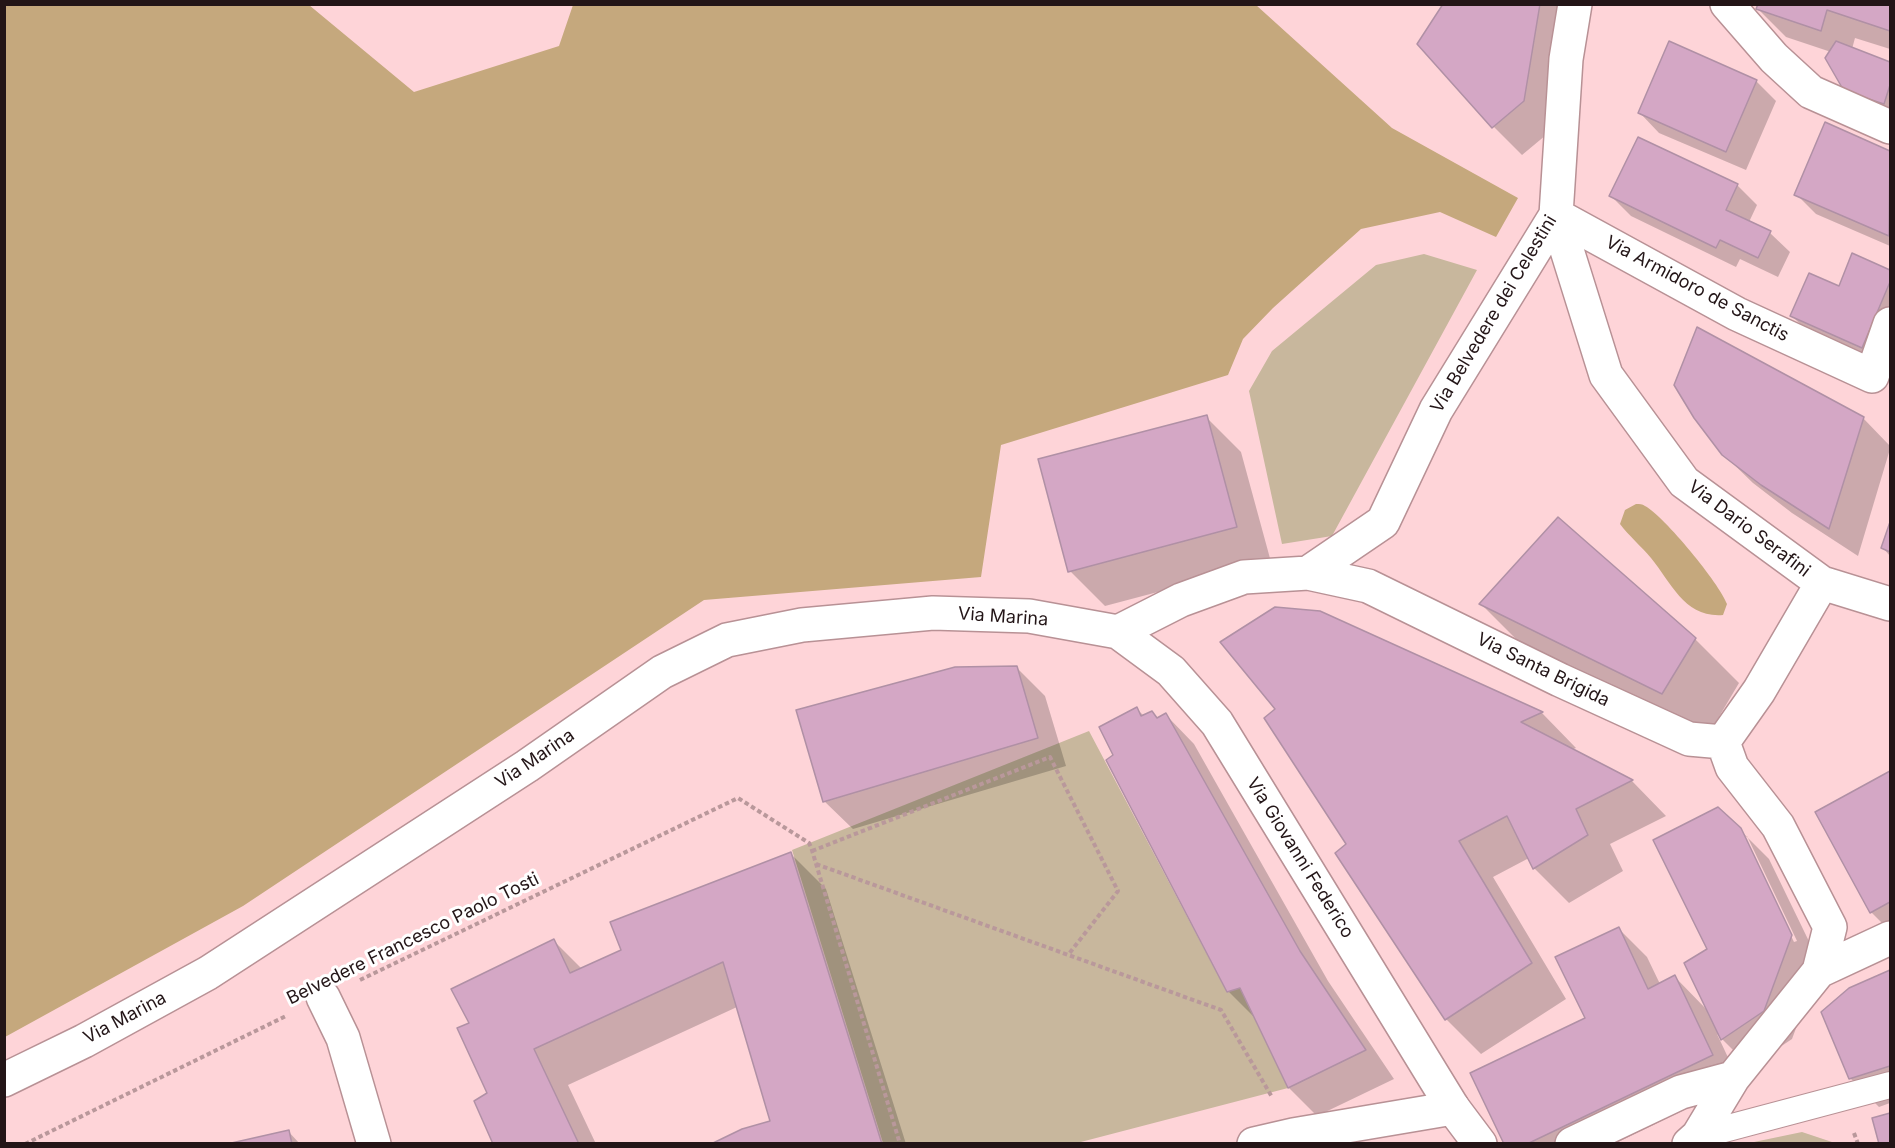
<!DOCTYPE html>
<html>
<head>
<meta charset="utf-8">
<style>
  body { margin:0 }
  #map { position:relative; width:1895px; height:1148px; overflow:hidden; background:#fed4d8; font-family:Inter,sans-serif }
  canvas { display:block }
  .frame { position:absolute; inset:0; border:6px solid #231517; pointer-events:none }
</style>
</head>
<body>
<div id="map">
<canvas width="1895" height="1148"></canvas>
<div class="frame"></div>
</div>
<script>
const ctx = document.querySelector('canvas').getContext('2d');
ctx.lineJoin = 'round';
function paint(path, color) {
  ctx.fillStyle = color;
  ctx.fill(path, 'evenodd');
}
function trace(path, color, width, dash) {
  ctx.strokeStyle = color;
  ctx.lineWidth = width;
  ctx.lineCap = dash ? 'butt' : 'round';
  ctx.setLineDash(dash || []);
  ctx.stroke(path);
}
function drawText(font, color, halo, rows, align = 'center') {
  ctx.font = font + ' Inter,sans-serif';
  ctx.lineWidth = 6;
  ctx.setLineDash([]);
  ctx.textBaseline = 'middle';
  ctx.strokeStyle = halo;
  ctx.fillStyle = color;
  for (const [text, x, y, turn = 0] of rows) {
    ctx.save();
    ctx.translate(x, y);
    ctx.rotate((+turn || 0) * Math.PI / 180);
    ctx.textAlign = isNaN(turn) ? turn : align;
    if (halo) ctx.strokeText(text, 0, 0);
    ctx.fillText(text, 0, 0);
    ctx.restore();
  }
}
const green = new Path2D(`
  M 1424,254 L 1477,270 L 1332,536 L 1282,544 L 1249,391 L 1272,351 L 1376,265 Z
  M 1089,731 L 1227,992 L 1240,988 L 1288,1088 L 1077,1143 L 883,1143 L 792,850 Z
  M 1802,1132 L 1835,1143 L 1748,1143 L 1754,1142 Z`);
const forest = new Path2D(`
  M 5,4 L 309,5 L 414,92 L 559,46 L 573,5 L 1256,5 L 1392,128 L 1518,198 L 1496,237 L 1440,212 L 1361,229 L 1273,308 L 1243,339 L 1228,375 L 1001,445 L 981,577 L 704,600 L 243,906 L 5,1037 Z
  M 1636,504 C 1640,504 1642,504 1645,506 C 1664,516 1720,584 1727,604 L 1723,615 C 1685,618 1672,584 1651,558 C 1641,546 1629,536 1620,524 L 1625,510 Z`);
const shadow = new Path2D(`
  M 1445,4 L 1573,4 L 1552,130 L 1522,155 L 1494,127 Z
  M 1759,4 L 1890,4 L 1890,49 L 1855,38 L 1852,49 L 1890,64 L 1890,112 L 1856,100 L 1831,52 L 1786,37 L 1758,9 Z
  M 1756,81 L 1776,101 L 1746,170 L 1659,133 L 1640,113 Z
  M 1825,124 L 1890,152 L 1890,246 L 1816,214 L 1796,194 Z
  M 1737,185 L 1757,205 L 1749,222 L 1770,233 L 1790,252 L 1778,277 L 1740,259 L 1736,267 L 1631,216 L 1611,196 Z
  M 1853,255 L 1890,272 L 1890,347 L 1882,367 L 1812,336 L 1792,316 L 1840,288 Z
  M 1206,417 L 1241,452 L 1271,562 L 1105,606 L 1070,571 Z
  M 1863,418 L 1890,446 L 1890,449 L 1858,556 L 1792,513 L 1753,483 L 1723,454 Z
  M 1890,527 L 1890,556 L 1883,548 Z
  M 1481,604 L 1695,639 L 1739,683 L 1707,737 L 1525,648 Z
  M 1320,613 L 1542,713 L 1576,748 L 1571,750 L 1632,781 L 1666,816 L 1610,844 L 1623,871 L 1569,903 L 1534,868 L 1529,858 L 1493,877 L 1566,999 L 1481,1054 L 1446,1019 L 1348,844 L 1277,709 Z
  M 1016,667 L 1045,696 L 1066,766 L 853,829 L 824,801 Z
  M 1137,709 L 1144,716 L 1152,713 L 1159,719 L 1166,715 L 1194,744 L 1328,981 L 1394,1079 L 1317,1116 L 1289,1088 L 1256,1019 L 1228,991 L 1115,756 Z
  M 1890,772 L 1890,931 L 1871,912 L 1817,812 Z
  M 1740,830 L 1769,859 L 1820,964 L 1792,1039 L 1750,1067 L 1717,1034 L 1740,1083 L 1614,1144 L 1506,1144 L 1587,1019 L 1618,928 L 1647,957 L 1660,984 L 1675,977 L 1708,1011 ZM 1743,836 L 1747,836 L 1797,941 L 1794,942 Z
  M 791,854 L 826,889 L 906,1144 L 714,1144 L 772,1122 L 737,1007 L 568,1085 L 596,1144 L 494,1144 L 489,1093 L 471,1023 L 554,941 L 582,969 L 623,951 Z
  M 1890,972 L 1890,1103 L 1879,1107 L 1850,1078 L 1850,989 Z
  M 288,1131 L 300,1144 L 234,1144 Z`);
const building = new Path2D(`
  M 1443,4 L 1540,4 L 1524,101 L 1492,128 L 1417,44 Z
  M 1758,4 L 1890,4 L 1890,31 L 1827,10 L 1821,31 L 1756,9 Z
  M 1669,41 L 1757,80 L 1726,152 L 1638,113 Z
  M 1836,41 L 1890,62 L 1890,85 L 1884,104 L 1844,91 L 1825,58 Z
  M 1825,122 L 1890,151 L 1889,236 L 1794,195 Z
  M 1638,137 L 1738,184 L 1726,210 L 1771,231 L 1758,258 L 1720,240 L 1716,248 L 1609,196 Z
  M 1852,253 L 1890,270 L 1890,282 L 1862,348 L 1790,316 L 1809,273 L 1839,286 Z
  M 1697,327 L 1864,417 L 1829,529 L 1761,485 L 1722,455 L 1694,418 L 1674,385 Z
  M 1207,415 L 1237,527 L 1068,572 L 1038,459 Z
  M 1558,517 L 1696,638 L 1662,694 L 1479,604 Z
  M 1890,522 L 1890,552 L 1881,548 Z
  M 1275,607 L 1320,611 L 1543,712 L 1521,722 L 1633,780 L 1576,809 L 1588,835 L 1533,869 L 1507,816 L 1459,841 L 1532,963 L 1445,1020 L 1335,853 L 1346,844 L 1264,718 L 1275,709 L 1220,642 Z
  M 1017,666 L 1038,738 L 823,802 L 796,710 L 955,667 Z
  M 1137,707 L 1141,716 L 1152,711 L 1157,718 L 1166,713 L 1300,951 L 1366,1050 L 1288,1088 L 1240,988 L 1227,992 L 1106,760 L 1113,755 L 1099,727 Z
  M 1890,771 L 1890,902 L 1870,913 L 1815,812 Z
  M 1718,807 L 1741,828 L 1792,935 L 1764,1011 L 1721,1040 L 1684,963 L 1707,949 L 1653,840 Z
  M 791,852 L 882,1144 L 711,1144 L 742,1129 L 770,1121 L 723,962 L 534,1049 L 579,1144 L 493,1144 L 474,1101 L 487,1093 L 457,1028 L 469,1023 L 451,989 L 554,939 L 570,973 L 621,950 L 610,922 Z
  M 1619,927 L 1648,989 L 1675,975 L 1713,1055 L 1527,1144 L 1504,1144 L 1470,1073 L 1585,1018 L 1555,957 Z
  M 1890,970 L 1890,1066 L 1849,1079 L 1821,1012 L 1849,988 Z
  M 1890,1113 L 1890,1144 L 1879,1144 L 1872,1118 Z
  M 289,1130 L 292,1144 L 227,1144 Z`);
const path = new Path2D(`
  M 812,851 L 1050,757 L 1118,891 L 1068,955
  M 816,864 L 1221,1010 L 1272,1097
  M 360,980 L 738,798 L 809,843 L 811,847 L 900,1144
  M 1854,1133 L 1858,1144
  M 25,1144 L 286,1016`);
const service = new Path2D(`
  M 1698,1136 L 1890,1085`);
const pedestrian = new Path2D(`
  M 323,997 L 343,1038 L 374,1144`);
const minor = new Path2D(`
  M 1727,4 L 1774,58 L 1811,92 L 1890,127
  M 1556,215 L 1606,375 L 1684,482 L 1822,583 L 1890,604
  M 1556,215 L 1737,314 L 1872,376 L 1890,324
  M 1308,573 L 1383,522 L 1436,410 L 1556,215 L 1566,59 L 1575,4
  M 1118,632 L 1181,600 L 1244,577 L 1308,573 L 1368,586 L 1560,680 L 1689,739 L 1723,742 L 1732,767 L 1778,826 L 1830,927 L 1819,971
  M 1723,742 L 1759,691 L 1822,583
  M 1254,1144 L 1293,1135 L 1453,1108
  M 1572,1144 L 1681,1092 L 1733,1078
  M 1689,1144 L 1698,1136 L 1733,1078 L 1819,971 L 1890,938`);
const tertiary = new Path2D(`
  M 4,1080 L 84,1041 L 208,973 L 527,766 L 662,672 L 727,640 L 802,625 L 933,613 L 1029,616 L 1118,632 L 1171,671 L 1217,723 L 1453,1108 L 1480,1144`);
const streetNames = [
  ["Via Armidoro de Sanctis",1697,289,28],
  ["Via Belvedere dei Celestini",1494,314,-59],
  ["Via Dario Serafini",1749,529,37],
  ["Via Marina",1003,617,4],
  ["Via Santa Brigida",1543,670,26],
  ["Via Marina",535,759,-34],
  ["Via Giovanni Federico",1300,858,58],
  ["Belvedere Francesco Paolo Tosti",413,939,-26],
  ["Via Marina",125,1018,-28]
];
paint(green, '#c8b79d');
paint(forest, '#c5a87d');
paint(shadow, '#0003');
paint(building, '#d4a7c5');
trace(building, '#b090a5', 1.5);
trace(service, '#b89195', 28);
trace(pedestrian, '#b89195', 36);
trace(minor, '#b89195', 36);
trace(tertiary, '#b89195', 36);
trace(path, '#b9989b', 4, [4.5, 3]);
trace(service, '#fff', 26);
trace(pedestrian, '#fff', 33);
trace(minor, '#fff', 33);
trace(tertiary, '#fff', 33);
drawText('18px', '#231517', '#fff', streetNames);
</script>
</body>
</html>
